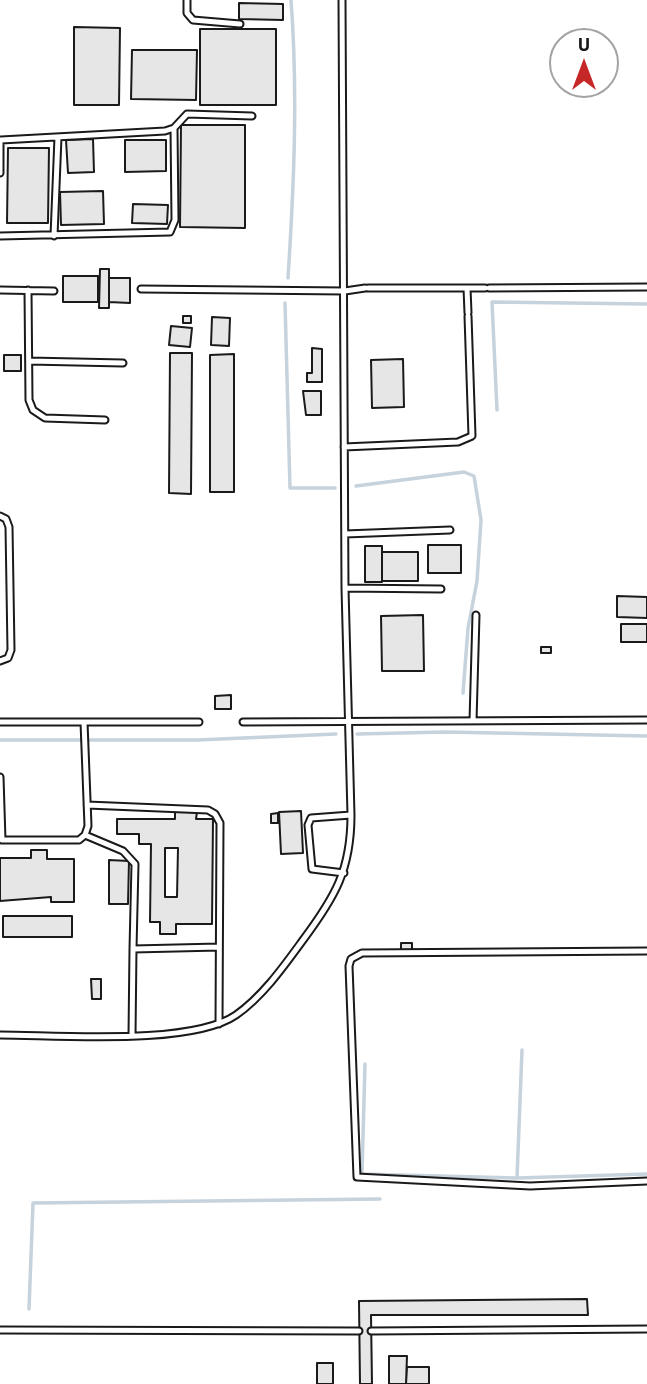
<!DOCTYPE html>
<html>
<head>
<meta charset="utf-8">
<style>
  body { margin:0 }
  #map { position:relative; width:647px; height:1384px; overflow:hidden; background:#fff; font-family:Barlow,sans-serif }
  canvas { display:block }
  .north { position:absolute; left:549px; top:28px; width:70px; height:70px; box-sizing:border-box; background:#fff; border:2px solid #a3a3a3; border-radius:50%; rotate:0deg; font-size:19px; font-weight:700; line-height:28px; text-align:center; color:#1a1a1a }
  .north::after { content:''; display:block; margin:auto; width:24px; height:32px; background:#c62828; clip-path:polygon(50% 0,100% 100%,50% 72%,0 100%) }
</style>
</head>
<body>
<div id="map">
<canvas width="647" height="1384"></canvas>
<div class="north">U</div>
</div>
<script>
const ctx = document.querySelector('canvas').getContext('2d');
ctx.lineJoin = 'round';
function trace(path, color, width, dash) {
  ctx.strokeStyle = color;
  ctx.lineWidth = width;
  ctx.lineCap = dash ? 'butt' : 'round';
  ctx.setLineDash(dash || []);
  ctx.stroke(path);
}
function paint(path, color) {
  ctx.fillStyle = color;
  ctx.fill(path, 'evenodd');
}
const stream = new Path2D(`
  M 288,278 C 294,185 298,93 291,0
  M 285,303 L 290,488 L 335,488
  M 497,410 L 492,302 L 647,304
  M 356,486 L 464,472 L 474,476 L 481,520 L 477,581 L 468,628 L 463,693
  M 357,734 L 446,732 L 647,736
  M 0,740 L 197,740 L 336,734
  M 522,1050 L 517,1178 L 647,1174
  M 365,1064 L 362,1174 L 517,1178
  M 29,1309 L 33,1203 L 380,1199`);
const building = new Path2D(`
  M 239,3 L 283,4 L 283,20 L 239,19 Z
  M 74,27 L 120,28 L 119,105 L 74,105 Z
  M 200,29 L 276,29 L 276,105 L 200,105 Z
  M 132,50 L 197,50 L 196,100 L 131,99 Z
  M 181,125 L 245,125 L 245,228 L 180,227 Z
  M 93,139 L 94,172 L 68,173 L 66,140 Z
  M 125,140 L 166,140 L 166,171 L 125,172 Z
  M 8,148 L 49,148 L 48,223 L 7,223 Z
  M 103,191 L 104,224 L 61,225 L 60,192 Z
  M 133,204 L 168,205 L 167,224 L 132,223 Z
  M 100,269 L 109,269 L 109,308 L 99,308 Z
  M 63,276 L 98,276 L 98,302 L 63,302 Z
  M 109,278 L 130,278 L 130,303 L 109,302 Z
  M 183,316 L 191,316 L 191,323 L 183,323 Z
  M 212,317 L 230,318 L 229,346 L 211,345 Z
  M 171,326 L 192,328 L 190,347 L 169,345 Z
  M 312,348 L 322,349 L 322,382 L 307,382 L 307,373 L 312,373 Z
  M 170,353 L 192,353 L 191,494 L 169,493 Z
  M 234,354 L 234,492 L 210,492 L 210,355 Z
  M 4,355 L 21,355 L 21,371 L 4,371 Z
  M 403,359 L 404,407 L 372,408 L 371,360 Z
  M 303,391 L 321,391 L 321,415 L 306,415 Z
  M 428,545 L 461,545 L 461,573 L 428,573 Z
  M 365,546 L 382,546 L 382,582 L 365,582 Z
  M 382,552 L 418,552 L 418,581 L 382,581 Z
  M 617,596 L 647,597 L 647,618 L 617,617 Z
  M 423,615 L 424,671 L 382,671 L 381,616 Z
  M 621,624 L 647,624 L 647,642 L 621,642 Z
  M 541,647 L 551,647 L 551,653 L 541,653 Z
  M 231,695 L 231,709 L 215,709 L 215,696 Z
  M 301,811 L 303,853 L 281,854 L 279,812 Z
  M 175,812 L 197,812 L 196,819 L 213,819 L 212,924 L 176,924 L 176,934 L 160,934 L 160,922 L 150,922 L 151,844 L 139,844 L 139,834 L 117,834 L 117,819 L 175,819 ZM 165,848 L 178,848 L 177,897 L 165,897 Z
  M 278,813 L 278,823 L 271,823 L 271,814 Z
  M 31,850 L 47,850 L 47,859 L 74,859 L 74,902 L 51,902 L 51,897 L 0,901 L 0,858 L 31,858 Z
  M 109,860 L 129,861 L 128,904 L 109,904 Z
  M 3,916 L 72,916 L 72,937 L 3,937 Z
  M 401,943 L 412,943 L 412,950 L 401,950 Z
  M 91,979 L 101,979 L 101,999 L 92,999 Z
  M 587,1299 L 588,1315 L 371,1315 L 372,1384 L 360,1384 L 359,1301 Z
  M 389,1356 L 407,1356 L 406,1384 L 389,1384 Z
  M 317,1363 L 333,1363 L 333,1384 L 317,1384 Z
  M 407,1367 L 429,1367 L 429,1384 L 406,1384 Z`);
const lane = new Path2D(`
  M 187,0 L 187,13 L 193,20 L 240,24
  M 0,140 L 0,173
  M 1,140 L 165,131 L 174,128 L 187,114 L 252,116
  M 0,236 L 170,232 L 175,220 L 174,128
  M 54,236 L 58,137
  M 368,288 L 485,288
  M 467,288 L 468,313
  M 489,288 L 647,287
  M 141,289 L 345,291 L 365,288
  M 0,290 L 54,291
  M 28,290 L 29,400 L 33,410 L 45,418 L 105,420
  M 29,361 L 123,363
  M 344,447 L 458,442 L 472,436 L 468,316
  M 0,516 L 6,519 L 9,527 L 11,650 L 8,658 L 0,661
  M 345,534 L 450,530
  M 345,588 L 441,589
  M 473,721 L 476,615
  M 0,722 L 199,722
  M 243,722 L 647,720
  M 0,777 L 2,840 L 79,840 L 85,835 L 88,826 L 84,722
  M 87,805 L 208,810 L 215,814 L 220,823 L 219,1024
  M 85,835 L 123,851 L 135,864 L 133,949
  M 344,873 L 312,869 L 308,825 L 311,818 L 351,815
  M 647,951 L 362,953 L 351,959 L 349,966 L 357,1177 L 530,1186 L 647,1181
  M 0,1035 C 57,1035 191,1046 236,1015 C 263,996 284,966 303,940 C 335,897 351,870 351,815 L 345,588 L 342,0
  M 132,1035 L 133,949 L 219,947
  M 0,1330 L 359,1331
  M 371,1331 L 647,1329`);
trace(stream, '#c6d2dc', 3.5);
paint(building, '#e6e6e6');
trace(building, '#1a1a1a', 2);
trace(lane, '#1a1a1a', 9);
trace(lane, '#fff', 5);
</script>
</body>
</html>
